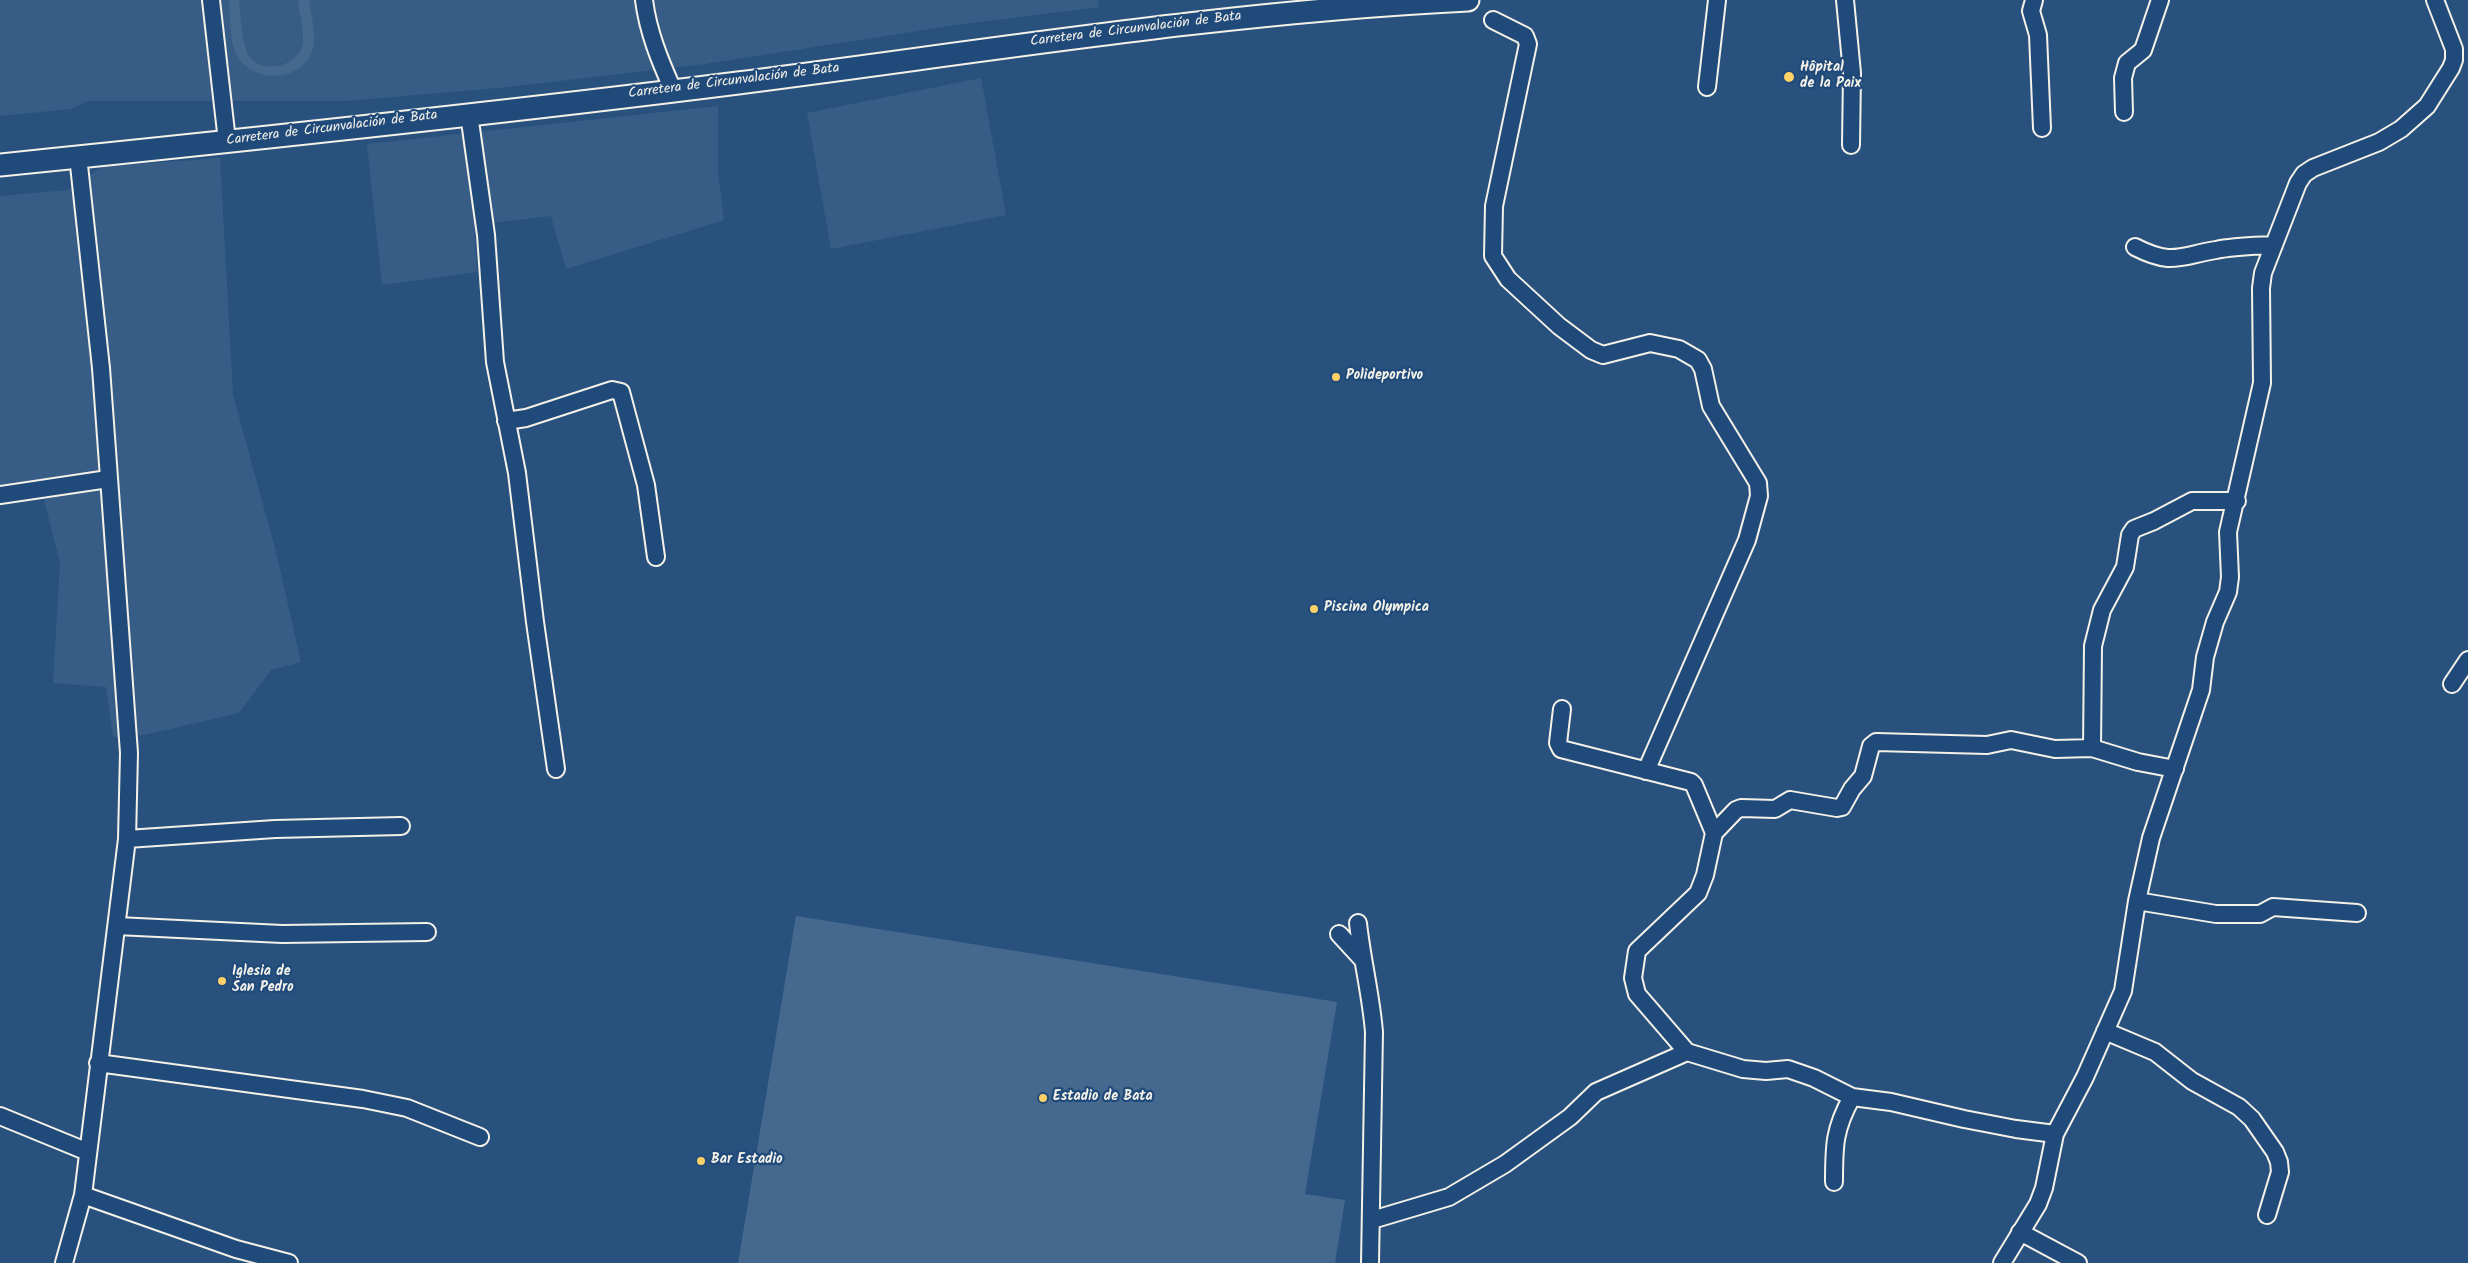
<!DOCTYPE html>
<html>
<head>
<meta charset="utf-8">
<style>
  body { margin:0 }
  canvas { display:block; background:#28517e }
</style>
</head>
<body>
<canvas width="2468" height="1263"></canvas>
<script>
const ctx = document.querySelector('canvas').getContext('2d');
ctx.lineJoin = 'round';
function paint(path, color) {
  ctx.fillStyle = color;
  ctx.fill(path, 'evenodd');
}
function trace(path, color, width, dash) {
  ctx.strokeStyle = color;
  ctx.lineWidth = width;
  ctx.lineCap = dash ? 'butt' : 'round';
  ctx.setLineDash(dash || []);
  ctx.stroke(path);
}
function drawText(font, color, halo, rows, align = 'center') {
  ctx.font = font + ' Kalam,sans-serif';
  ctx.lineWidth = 4.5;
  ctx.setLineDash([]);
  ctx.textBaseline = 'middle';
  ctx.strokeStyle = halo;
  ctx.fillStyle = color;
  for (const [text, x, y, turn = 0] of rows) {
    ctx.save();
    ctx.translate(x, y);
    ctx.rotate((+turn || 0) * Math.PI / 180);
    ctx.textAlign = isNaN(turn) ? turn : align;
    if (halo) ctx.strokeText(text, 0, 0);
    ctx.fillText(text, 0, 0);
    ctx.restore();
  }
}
const built = new Path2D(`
  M 0,0 L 1098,0 L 1099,7 L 956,25 L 705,64 L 508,87 L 346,101 L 88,101 L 71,109 L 0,116 Z
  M 981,78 L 1006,215 L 831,249 L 807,113 Z
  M 718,106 L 718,172 L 724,220 L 566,269 L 551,216 L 474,225 L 477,272 L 382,285 L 367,144 Z
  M 220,158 L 233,395 L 276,552 L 301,662 L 271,670 L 239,713 L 144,735 L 113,737 L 106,687 L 53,683 L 60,562 L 39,481 L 0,485 L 0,196 L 68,190 L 102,167 Z`);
const green = new Path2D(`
  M 229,0 L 239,0 C 241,16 241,34 246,50 C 254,77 300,69 303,42 C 304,29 299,13 298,0 L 309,0 C 311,13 315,29 314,42 C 311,82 252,87 236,54 C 230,42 230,14 229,0 Z
  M 796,916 L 1337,1002 L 1305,1194 L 1345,1200 L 1335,1263 L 738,1263 Z`);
const minor = new Path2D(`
  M 211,0 L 227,141
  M 644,0 C 648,32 660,61 673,90
  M 1845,0 L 1852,73 L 1851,145
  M 2034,0 L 2031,11 L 2038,35 L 2042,128
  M 1493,20 L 1525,36 L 1528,44 L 1494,206 L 1493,256 L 1508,279 L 1559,326 L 1591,350 L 1603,355 L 1650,343 L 1679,349 L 1698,360 L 1703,369 L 1711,406 L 1758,483 L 1759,496 L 1747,540 L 1646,771
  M 1707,87 L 1717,0
  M 2124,112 L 2123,78 L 2127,63 L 2143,50 L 2160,0
  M 469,114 L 486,235 L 495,362 L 517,473 L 535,622 L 556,769
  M 2135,247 C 2172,266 2179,256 2216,250 C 2235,246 2255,246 2274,245
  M 506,421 L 526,418 L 612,390 L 621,392 L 646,485 L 656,557
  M 0,495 L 108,479
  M 2452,684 L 2468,660
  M 1562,709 L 1558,743 L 1561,749 L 1691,782 L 1694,785 L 1714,833
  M 2092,748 L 2093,646 L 2102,610 L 2125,567 L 2130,535 L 2134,529 L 2154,521 L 2192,501 L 2237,501
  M 127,839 L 275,829 L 401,826
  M 2137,901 L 2216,914 L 2260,914 L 2273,907 L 2357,913
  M 1358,923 C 1362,960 1371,995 1374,1032 L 1370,1263
  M 117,926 L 282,934 L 427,932
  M 1339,934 L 1362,959
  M 2105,1031 L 2155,1052 L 2192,1081 L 2239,1107 L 2252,1119 L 2275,1152 L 2279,1162 L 2280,1172 L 2267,1215
  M 98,1063 L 363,1099 L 407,1108 L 480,1137
  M 0,1116 L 88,1152
  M 2055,1134 L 2016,1129 L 1964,1119 L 1891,1102 L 1852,1097 L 1814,1078 L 1788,1069 L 1766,1071 L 1743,1069 L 1687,1052 L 1637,994 L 1633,978 L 1637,951 L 1698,893 L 1705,875 L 1714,833 L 1736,810 L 1741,808 L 1775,809 L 1790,800 L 1837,808 L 1842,807 L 1852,789 L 1863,776 L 1871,746 L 1876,742 L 1987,745 L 2011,740 L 2055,749 L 2092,748 L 2138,762 L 2175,769
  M 1834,1182 C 1834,1146 1834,1129 1852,1097
  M 83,1195 L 236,1249 L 289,1263
  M 1372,1220 L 1449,1197 L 1505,1164 L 1570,1117 L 1596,1092 L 1687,1052
  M 2020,1232 L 2078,1263
  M 64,1263 L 83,1195 L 127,839 L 129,753 L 101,368 L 78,156
  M 2002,1263 L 2038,1204 L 2044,1188 L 2055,1134 L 2085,1077 L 2123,991 L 2137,901 L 2151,838 L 2201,690 L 2205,657 L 2215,622 L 2228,592 L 2230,577 L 2228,532 L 2262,383 L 2261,288 L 2263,273 L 2298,183 L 2304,174 L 2313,168 L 2379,142 L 2401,129 L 2427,106 L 2451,68 L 2454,60 L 2454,49 L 2435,0`);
const major = new Path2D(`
  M 0,165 C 246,140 492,114 738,83 C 981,52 1223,12 1468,0`);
const markers = [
  [1789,77,6,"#ffd166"],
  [1336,377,5,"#ffd166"],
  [1314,609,5,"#ffd166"],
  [222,981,5,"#ffd166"],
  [1043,1098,5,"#ffd166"],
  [701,1161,5,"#ffd166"]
];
const streetNames = [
  ["Carretera de Circunvalación de Bata",1136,30,-7],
  ["Carretera de Circunvalación de Bata",734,82,-7],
  ["Carretera de Circunvalación de Bata",332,129,-7]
];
const poiNames = [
  ["Hôpital",1800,69],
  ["de la Paix",1800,85],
  ["Polideportivo",1346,377],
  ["Piscina Olympica",1324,609],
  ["Iglesia de",232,973],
  ["San Pedro",232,989],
  ["Estadio de Bata",1053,1098],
  ["Bar Estadio",711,1161]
];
paint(built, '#375d86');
paint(green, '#45688e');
trace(minor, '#f4f1e8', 20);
trace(major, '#f4f1e8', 25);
trace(minor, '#1f4a7a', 16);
trace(major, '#1f4a7a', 21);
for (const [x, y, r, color] of markers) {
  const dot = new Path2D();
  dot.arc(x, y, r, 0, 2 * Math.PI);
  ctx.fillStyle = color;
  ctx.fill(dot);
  trace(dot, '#1f4a7a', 2);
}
drawText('14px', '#f4f1e8', '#1f4a7a', streetNames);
drawText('bold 14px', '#f4f1e8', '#1f4a7a', poiNames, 'left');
</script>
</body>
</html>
